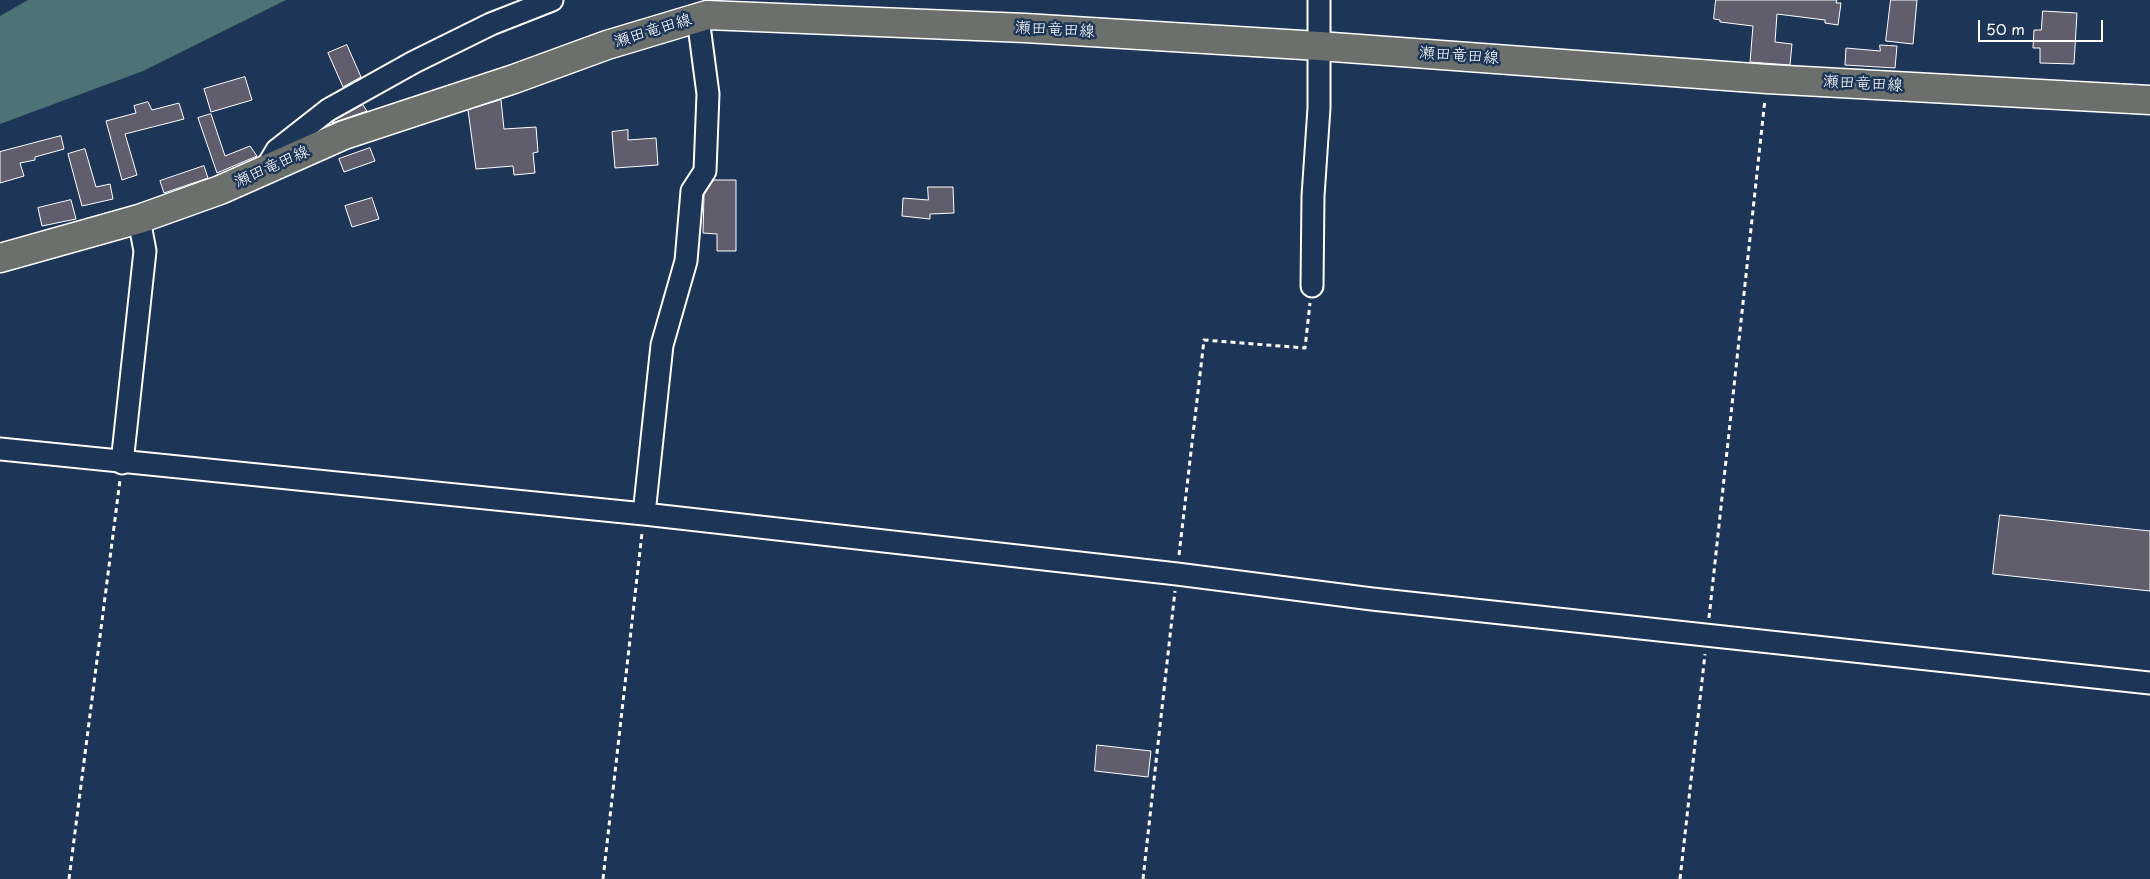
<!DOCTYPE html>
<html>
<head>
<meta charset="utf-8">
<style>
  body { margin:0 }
  #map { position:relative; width:2150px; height:879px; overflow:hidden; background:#1d3557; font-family:"Playpen Sans",sans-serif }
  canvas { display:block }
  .scale { position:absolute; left:1978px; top:20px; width:125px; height:22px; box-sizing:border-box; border:2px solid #fff; border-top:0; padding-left:6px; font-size:15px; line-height:18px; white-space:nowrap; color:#fff; -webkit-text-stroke:4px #1d3557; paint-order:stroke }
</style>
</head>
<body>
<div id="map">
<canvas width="2150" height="879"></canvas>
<div class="scale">50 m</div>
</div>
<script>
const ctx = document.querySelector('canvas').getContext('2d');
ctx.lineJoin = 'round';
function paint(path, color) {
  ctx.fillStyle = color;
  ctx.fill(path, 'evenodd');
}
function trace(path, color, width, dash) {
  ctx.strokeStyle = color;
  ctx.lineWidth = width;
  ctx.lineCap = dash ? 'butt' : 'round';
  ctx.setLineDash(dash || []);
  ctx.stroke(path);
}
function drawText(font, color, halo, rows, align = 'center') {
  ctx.font = font + ' "Playpen Sans","Klee One",sans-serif';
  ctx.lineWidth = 5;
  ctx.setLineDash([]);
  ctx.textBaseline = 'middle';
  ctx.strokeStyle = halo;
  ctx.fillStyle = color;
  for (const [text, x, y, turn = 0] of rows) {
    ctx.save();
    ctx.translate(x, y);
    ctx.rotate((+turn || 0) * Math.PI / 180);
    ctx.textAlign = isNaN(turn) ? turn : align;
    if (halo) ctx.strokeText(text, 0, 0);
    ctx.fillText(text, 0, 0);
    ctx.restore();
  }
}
const green = new Path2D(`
  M 28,0 L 286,0 L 143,71 L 0,124 L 0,16 Z`);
const building = new Path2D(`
  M 1716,0 L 1837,0 L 1836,3 L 1841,3 L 1838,25 L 1825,23 L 1825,20 L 1777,14 L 1775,42 L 1792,44 L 1790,65 L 1750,62 L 1753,26 L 1720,22 L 1720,20 L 1714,19 Z
  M 1891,0 L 1917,0 L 1913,44 L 1886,41 Z
  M 2043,11 L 2077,13 L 2074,64 L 2040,63 L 2040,48 L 2033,48 L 2034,30 L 2041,30 Z
  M 347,45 L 361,77 L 343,87 L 328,53 Z
  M 1880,45 L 1897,46 L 1895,68 L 1845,65 L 1846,48 L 1880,51 Z
  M 245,77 L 252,100 L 211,112 L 204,89 Z
  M 501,100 L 504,129 L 536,127 L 538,152 L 533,153 L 535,173 L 514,175 L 513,166 L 476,169 L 468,110 Z
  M 148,102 L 152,110 L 179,103 L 184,119 L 125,134 L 137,175 L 122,180 L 106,121 L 136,113 L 134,106 Z
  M 363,105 L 367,111 L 332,123 L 335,120 Z
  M 211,114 L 225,156 L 250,146 L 257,156 L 217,173 L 198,118 Z
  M 628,130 L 628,140 L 656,138 L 658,165 L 615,168 L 612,132 Z
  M 61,136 L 64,149 L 35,157 L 35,160 L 20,163 L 24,176 L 0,183 L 0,152 Z
  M 370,148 L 375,161 L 344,172 L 339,159 Z
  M 85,149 L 96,187 L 110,184 L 113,199 L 82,206 L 68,154 Z
  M 204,166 L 208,178 L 164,193 L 160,181 Z
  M 714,180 L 736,180 L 736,251 L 717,251 L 717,234 L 703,233 L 704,195 Z
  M 928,187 L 953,187 L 954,213 L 930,214 L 930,219 L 902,216 L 903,198 L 928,200 Z
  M 372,198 L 379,219 L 352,227 L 345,206 Z
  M 71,200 L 76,219 L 42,226 L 38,208 Z
  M 2000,515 L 2150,531 L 2150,591 L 1993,574 Z
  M 1097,745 L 1151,751 L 1148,777 L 1095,771 Z`);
const path = new Path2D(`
  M 1179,555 L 1204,340 L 1305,348 L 1310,303
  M 1709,618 L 1765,99
  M 69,879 L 120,480
  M 603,879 L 642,533
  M 1143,879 L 1175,591
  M 1680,879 L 1705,654`);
const minor = new Path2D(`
  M 265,170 L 277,150 L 328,110 L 414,62 L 491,24 L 552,0
  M 1312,286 L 1313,196 L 1319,108 L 1319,0
  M 0,449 L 644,514 L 1177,574 L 1372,599 L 2150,683
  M 122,463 L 145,251 L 139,219
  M 644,514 L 662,345 L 686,261 L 692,191 L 705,171 L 708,94 L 698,18`);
const major = new Path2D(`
  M 0,258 L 139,219 L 220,190 L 344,135 L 514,79 L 607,45 L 707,15 L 1025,28 L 1319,46 L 1767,79 L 2150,100`);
const streetNames = [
  ["瀬田竜田線",1055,30,3],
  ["瀬田竜田線",653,31,-17],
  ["瀬田竜田線",1459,56,4],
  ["瀬田竜田線",1863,84,3],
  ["瀬田竜田線",272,167,-24]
];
paint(green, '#4d7376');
paint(building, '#605d6d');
trace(building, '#fff', 1);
trace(minor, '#fff', 25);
trace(major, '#fff', 31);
trace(path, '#fff', 3, [5, 4]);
trace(minor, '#1d3557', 21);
trace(major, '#6b706d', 28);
drawText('16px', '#fff', '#1d3557', streetNames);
</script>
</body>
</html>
